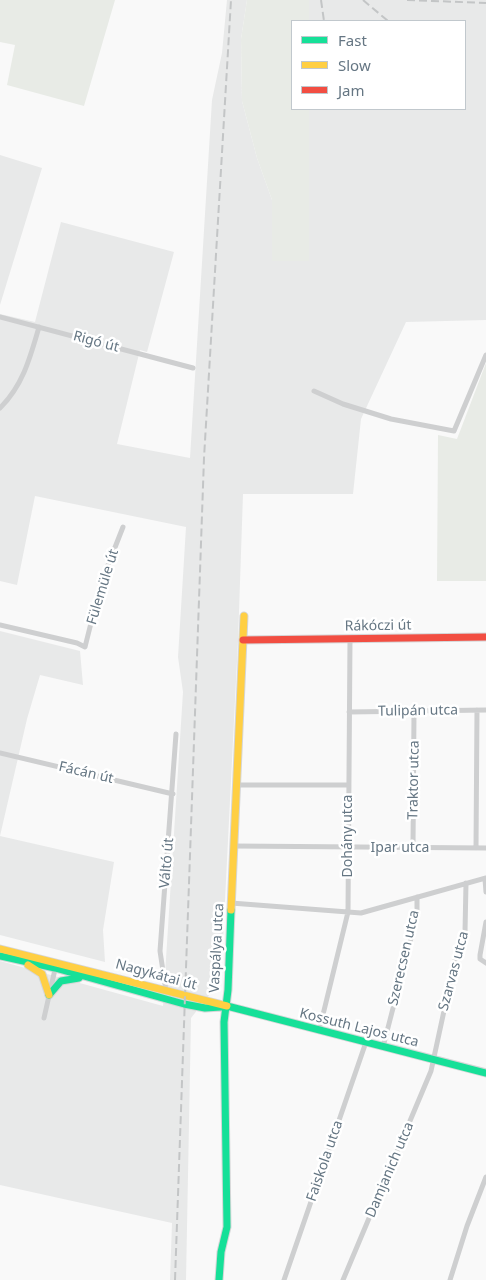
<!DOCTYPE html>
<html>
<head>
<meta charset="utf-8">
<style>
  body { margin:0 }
  #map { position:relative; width:486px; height:1280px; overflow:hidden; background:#f9f9f9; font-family:"Noto Sans",sans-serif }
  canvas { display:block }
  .legend { position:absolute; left:291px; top:20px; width:175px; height:90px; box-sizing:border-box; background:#fff; border:1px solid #c1c8cd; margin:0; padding:6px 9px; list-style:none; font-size:15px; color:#657683 }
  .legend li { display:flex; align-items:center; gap:10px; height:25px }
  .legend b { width:25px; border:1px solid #c1c8cd }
</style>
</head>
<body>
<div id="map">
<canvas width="486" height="1280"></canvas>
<ul class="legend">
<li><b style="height:6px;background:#16e098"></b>Fast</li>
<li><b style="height:6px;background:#ffcf43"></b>Slow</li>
<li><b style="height:6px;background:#f24e42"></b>Jam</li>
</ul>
</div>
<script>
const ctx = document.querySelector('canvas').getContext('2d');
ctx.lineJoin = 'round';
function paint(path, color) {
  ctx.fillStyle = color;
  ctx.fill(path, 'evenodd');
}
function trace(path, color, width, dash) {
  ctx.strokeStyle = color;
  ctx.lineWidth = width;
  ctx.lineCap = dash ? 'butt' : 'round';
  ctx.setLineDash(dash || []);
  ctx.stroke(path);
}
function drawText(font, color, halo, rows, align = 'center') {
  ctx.font = font + ' "Noto Sans",sans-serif';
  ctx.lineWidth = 5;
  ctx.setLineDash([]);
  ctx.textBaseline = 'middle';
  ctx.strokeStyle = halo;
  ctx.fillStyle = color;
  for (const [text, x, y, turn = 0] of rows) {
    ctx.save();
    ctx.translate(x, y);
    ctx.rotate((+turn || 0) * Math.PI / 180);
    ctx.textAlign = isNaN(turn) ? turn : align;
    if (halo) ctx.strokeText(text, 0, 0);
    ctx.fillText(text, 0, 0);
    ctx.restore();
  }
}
const built = new Path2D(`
  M 227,0 L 247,0 L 241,39 L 242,101 L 257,158 L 272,200 L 272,261 L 309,261 L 309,109 L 465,109 L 465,21 L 309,21 L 309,0 L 486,0 L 486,320 L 406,322 L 361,419 L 353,494 L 243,494 L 238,641 L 221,980 L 191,1018 L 186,1280 L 170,1280 L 172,1223 L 0,1185 L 0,961 L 163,1006 L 183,692 L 178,657 L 186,527 L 35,496 L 17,585 L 0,581 L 0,314 L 35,322 L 61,222 L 174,252 L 147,352 L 140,350 L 117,444 L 190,458 L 212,100 L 222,53 Z
  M 0,155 L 42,168 L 0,305 Z
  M 0,631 L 80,651 L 83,685 L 40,675 L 27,719 L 0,836 L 114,862 L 103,930 L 105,962 L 0,935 Z`);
const green = new Path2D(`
  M 0,0 L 115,0 L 84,106 L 7,85 L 15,45 L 0,42 Z
  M 247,0 L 309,0 L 309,21 L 292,21 L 292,109 L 309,109 L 309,261 L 272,261 L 272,200 L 257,158 L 242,101 L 241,39 Z
  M 486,363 L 486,581 L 437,581 L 438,435 L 457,439 Z`);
const street = new Path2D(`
  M 0,317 L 193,368
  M 314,391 L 343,404 L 391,419 L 454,431 L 486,355
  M 0,408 C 23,385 30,358 39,327
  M 0,625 L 77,643 L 85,647 L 101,583 L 123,527
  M 349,712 L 486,710
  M 0,753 L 173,794
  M 236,785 L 348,785
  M 234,846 L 486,848
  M 413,848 L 414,712
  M 476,848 L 477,710
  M 485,879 L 486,892
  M 231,903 L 361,913 L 486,878
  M 486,922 L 480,955 L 480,959 L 486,963
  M 166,991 L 160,951 L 176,734
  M 44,1018 L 56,965
  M 319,1031 L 348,912 L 350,639
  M 383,1047 L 417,915 L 417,897
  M 284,1280 L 366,1042
  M 343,1280 L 431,1071 L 455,960 L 465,932 L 466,883
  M 450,1280 L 467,1226 L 486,1177`);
const fast = new Path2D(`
  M 0,956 L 55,968 L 184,1004 L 205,1008 L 221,1007
  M 49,995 L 61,981 L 79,978
  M 227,1006 L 486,1073
  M 219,1280 L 221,1252 L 227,1227 L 224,1022 L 228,990 L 231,910`);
const slow = new Path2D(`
  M 231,910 L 244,616
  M 0,949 L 227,1006
  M 28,965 L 42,974 L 49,995`);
const jam = new Path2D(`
  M 243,640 L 486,637`);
const rail = new Path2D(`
  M 321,0 L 324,21
  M 363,0 L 388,21
  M 407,0 L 486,3
  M 460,109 L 460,110
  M 175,1280 L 204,458 L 231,0`);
const streetNames = [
  ["Rigó út",96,342,15],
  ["Fülemüle út",103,587,-73],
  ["Rákóczi út",378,626,-1],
  ["Tulipán utca",418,711,-1],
  ["Fácán út",86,773,13],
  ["Traktor utca",414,780,-89],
  ["Dohány utca",348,836,-90],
  ["Ipar utca",400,848],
  ["Váltó út",167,863,-85],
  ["Vaspálya utca",217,948,-87],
  ["Szerecsen utca",404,958,-77],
  ["Szarvas utca",454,971,-75],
  ["Nagykátai út",156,975,15],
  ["Kossuth Lajos utca",359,1028,14],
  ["Faiskola utca",325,1161,-71],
  ["Damjanich utca",390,1170,-67]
];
paint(built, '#e8e9e9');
paint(green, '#e8ebe6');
trace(fast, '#d5d6d7', 9);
trace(slow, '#d5d6d7', 9);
trace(jam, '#d5d6d7', 9);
trace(street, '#cecfd0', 5);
trace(fast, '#16e098', 7);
trace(slow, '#ffcf43', 7);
trace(jam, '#f24e42', 7);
trace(rail, '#c3c5c6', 2, [8, 4]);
drawText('14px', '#657683', '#fff', streetNames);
</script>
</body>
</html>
